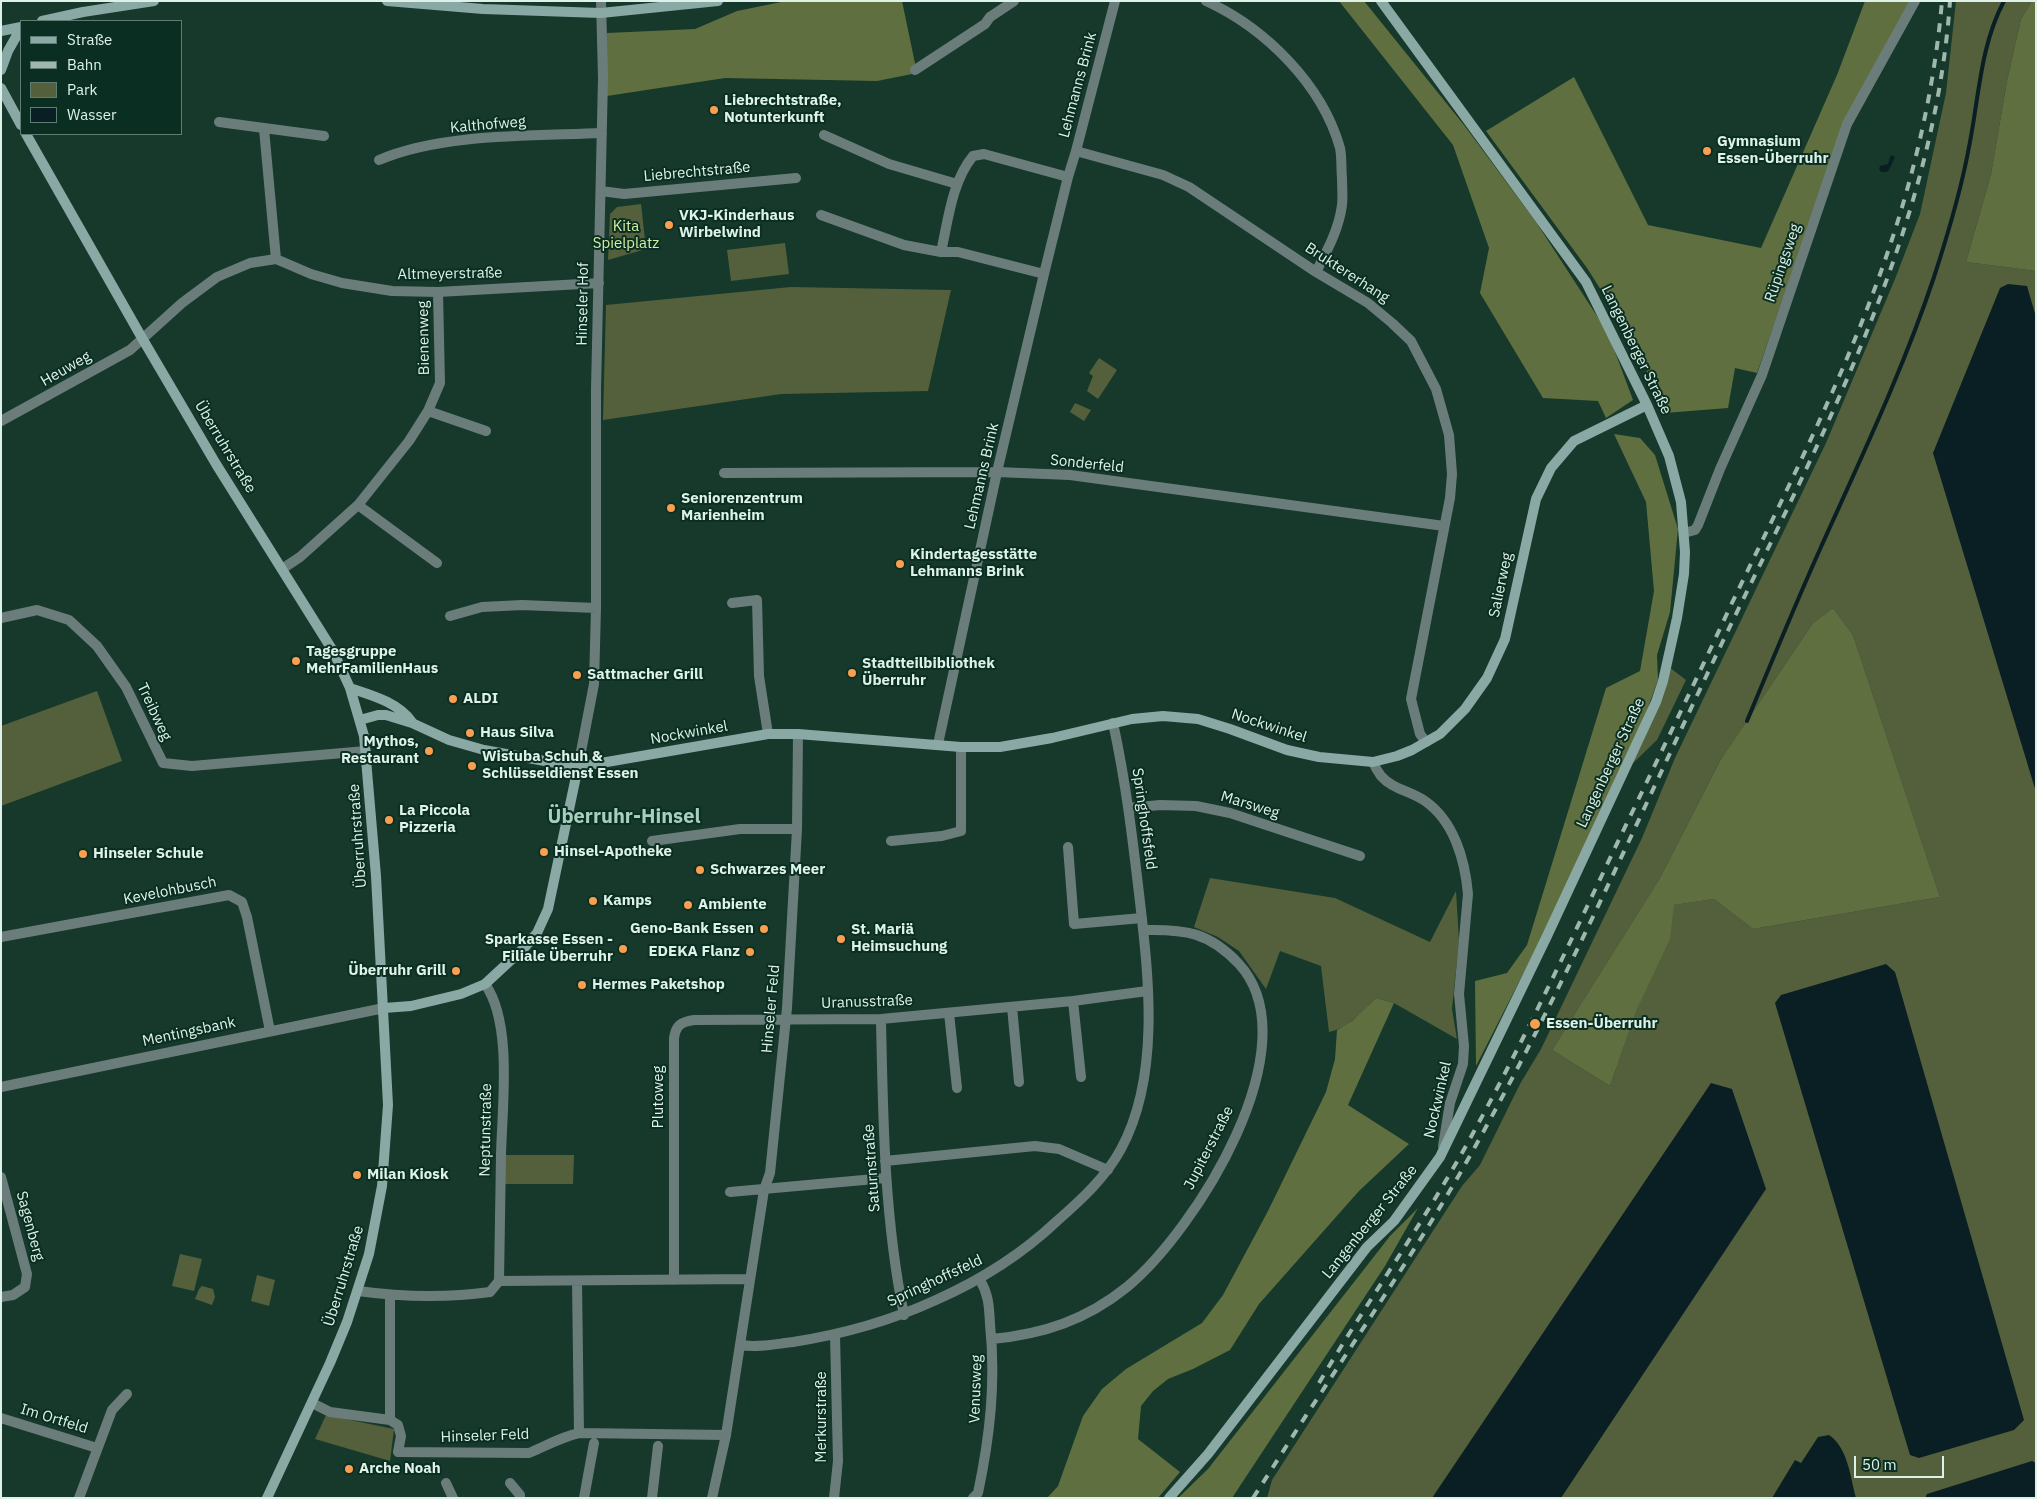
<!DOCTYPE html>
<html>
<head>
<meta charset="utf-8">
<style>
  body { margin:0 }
  #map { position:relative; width:2037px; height:1499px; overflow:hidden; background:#16392c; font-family:"IBM Plex Sans",sans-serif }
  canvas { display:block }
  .frame { position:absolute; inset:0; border:2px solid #dff2e9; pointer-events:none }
  .legend { position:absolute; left:20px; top:20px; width:162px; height:115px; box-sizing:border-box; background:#0a2f22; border:1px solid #5f7d72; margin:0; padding:6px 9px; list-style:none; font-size:15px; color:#dff2e9 }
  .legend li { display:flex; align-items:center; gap:10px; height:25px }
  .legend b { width:25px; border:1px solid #5f7d72 }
  .scale { position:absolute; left:1854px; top:1456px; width:90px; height:22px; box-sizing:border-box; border:2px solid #dff2e9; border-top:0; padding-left:6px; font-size:15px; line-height:18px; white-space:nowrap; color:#dff2e9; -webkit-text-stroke:4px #0a2f22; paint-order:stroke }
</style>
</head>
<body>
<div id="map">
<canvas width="2037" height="1499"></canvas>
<div class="frame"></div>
<ul class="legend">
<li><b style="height:6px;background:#8aa8a4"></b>Straße</li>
<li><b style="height:6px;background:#9fb7ad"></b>Bahn</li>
<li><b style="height:14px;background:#54603b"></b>Park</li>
<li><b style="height:14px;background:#091f23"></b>Wasser</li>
</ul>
<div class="scale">50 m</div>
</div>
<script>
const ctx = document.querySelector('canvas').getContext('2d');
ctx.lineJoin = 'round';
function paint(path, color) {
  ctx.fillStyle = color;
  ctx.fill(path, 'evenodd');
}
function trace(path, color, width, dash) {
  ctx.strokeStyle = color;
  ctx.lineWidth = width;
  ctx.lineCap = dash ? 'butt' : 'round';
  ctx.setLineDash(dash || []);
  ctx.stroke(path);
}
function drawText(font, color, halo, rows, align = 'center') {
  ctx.font = font + ' "IBM Plex Sans",sans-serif';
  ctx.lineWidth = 4;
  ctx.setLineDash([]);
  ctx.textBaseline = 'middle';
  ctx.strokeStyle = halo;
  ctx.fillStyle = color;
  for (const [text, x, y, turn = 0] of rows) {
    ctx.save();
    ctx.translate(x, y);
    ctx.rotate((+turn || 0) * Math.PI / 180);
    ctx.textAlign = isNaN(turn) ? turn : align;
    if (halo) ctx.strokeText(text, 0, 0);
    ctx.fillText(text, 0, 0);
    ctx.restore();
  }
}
const green = new Path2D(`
  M 1956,1 L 2032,1 L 2021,19 L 2007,81 L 1991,174 L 1966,262 L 2036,271 L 2036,1498 L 1267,1498 L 1272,1480 L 1462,1186 L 1480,1165 L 1520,1084 L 1541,1049 L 1642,838 L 1675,758 L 1826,443 L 1895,279 L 1920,214 L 1946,93 ZM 1833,608 L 1853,635 L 1940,897 L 1753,929 L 1714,899 L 1673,905 L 1610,1086 L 1552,1050 L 1660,878 L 1721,759 L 1813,623 Z
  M 641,204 L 646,249 L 608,260 L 610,214 L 617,207 Z
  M 785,243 L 789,274 L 731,281 L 727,250 Z
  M 791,287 L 951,290 L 928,391 L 781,394 L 603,420 L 606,305 Z
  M 1099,358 L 1117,370 L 1098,399 L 1087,391 L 1093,376 L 1089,373 Z
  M 1075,403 L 1091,410 L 1084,421 L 1070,412 Z
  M 1669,667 L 1686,680 L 1657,740 L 1631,765 Z
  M 97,691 L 122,761 L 1,806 L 1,726 Z
  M 1210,878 L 1335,898 L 1430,942 L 1456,891 L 1459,941 L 1452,1009 L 1457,1039 L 1394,1003 L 1376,998 C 1362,1011 1349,1028 1329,1032 L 1321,966 L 1280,951 L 1266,989 L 1239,951 L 1218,937 L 1194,927 Z
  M 505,1155 L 574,1155 L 573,1184 L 505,1184 Z
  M 180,1254 L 202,1259 L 194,1291 L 172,1286 Z
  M 257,1275 L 275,1280 L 269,1306 L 251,1301 Z
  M 202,1286 L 213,1289 L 215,1297 L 212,1305 L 195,1299 L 199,1289 Z
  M 326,1415 L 394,1429 L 390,1461 L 315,1439 Z`);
const forest = new Path2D(`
  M 786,1 L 902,1 L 917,73 L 877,81 L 725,78 L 607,96 L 607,33 L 695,29 L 737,11 Z
  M 1339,1 L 1364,1 L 1464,125 L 1536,222 L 1608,333 L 1633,400 L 1606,418 L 1598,401 L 1543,398 L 1480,293 L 1489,248 L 1453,145 Z
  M 1865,1 L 1911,1 L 1837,146 L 1757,373 L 1735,368 L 1728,408 L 1665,413 L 1634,342 L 1587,268 L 1486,131 L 1574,77 L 1648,225 L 1761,248 L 1837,75 Z
  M 2032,1 L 2036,1 L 2036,271 L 1966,262 L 1991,174 L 2007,81 L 2021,19 Z
  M 1614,434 L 1640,438 L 1655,455 L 1678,529 L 1670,612 L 1657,655 L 1658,680 L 1642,724 L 1543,935 L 1476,1066 L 1475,981 L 1507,973 L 1527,945 L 1606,688 L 1640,671 L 1654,591 L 1646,502 Z
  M 1833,608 L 1853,635 L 1940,897 L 1753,929 L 1714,899 L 1674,905 L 1670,939 L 1637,1009 L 1610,1086 L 1552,1050 L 1660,878 L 1721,759 L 1813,623 Z
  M 1376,998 L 1394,1003 L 1348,1105 L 1409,1144 L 1359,1191 L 1259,1304 L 1230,1350 L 1193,1369 L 1168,1379 L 1153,1391 L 1141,1406 L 1138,1439 L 1180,1472 L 1158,1498 L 1047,1498 L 1058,1486 L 1083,1416 L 1102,1389 L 1126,1369 L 1202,1323 L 1223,1295 L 1268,1211 L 1326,1092 L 1335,1059 L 1337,1030 L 1352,1021 Z
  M 1418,1208 L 1385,1266 L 1232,1498 L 1178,1498 L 1208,1469 L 1390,1236 Z`);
const water = new Path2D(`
  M 1891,155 L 1895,157 L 1889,170 L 1887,172 L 1881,172 L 1879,169 L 1880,166 L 1888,164 Z
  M 2008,284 L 2027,286 L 2036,317 L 2036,792 L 1933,453 L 2000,288 Z
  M 1886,964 L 1895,972 L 2024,1420 L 2014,1430 L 1919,1458 L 1910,1455 L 1775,1003 L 1781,995 Z
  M 1711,1083 L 1732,1089 L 1766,1189 L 1561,1498 L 1432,1498 Z
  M 1829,1435 C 1848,1448 1850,1476 1856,1498 L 1772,1498 L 1795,1460 L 1801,1463 L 1818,1437 Z
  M 2032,1461 L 2036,1463 L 2036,1498 L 1925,1498 L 1927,1494 Z`);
const stream = new Path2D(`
  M 1747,721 C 1771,663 1795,605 1821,547 C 1861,458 1903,370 1934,277 C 1948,234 1961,191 1969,147 C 1979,98 1980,46 2004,1`);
const street = new Path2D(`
  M 1206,1 C 1265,28 1322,84 1340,148 C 1342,157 1341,169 1342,178 C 1342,187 1343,196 1342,205 C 1339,229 1327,251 1316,272
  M 915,70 L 985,24 L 990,17 L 1014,1
  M 219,122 L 324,136
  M 264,129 L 276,259
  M 824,135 L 889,164 L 957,184
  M 1076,151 L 1163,175 L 1189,187 L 1316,272 L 1368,303 L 1392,323 L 1411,341 L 1436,389 L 1449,435 L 1452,474 L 1450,498 L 1411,699 L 1420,734 L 1426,742
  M 379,160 C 441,133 534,136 602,133
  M 601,191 L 624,194 L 796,178
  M 821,215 L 904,245 L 941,252 L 958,252 L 1044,274
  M 941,252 C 948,221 952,181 973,156 L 984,154 L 1068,177
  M 428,411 L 486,431
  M 1,421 L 130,350 L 182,303 L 217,277 L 250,263 L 276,259 L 311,274 L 342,283 L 392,291 L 438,292 L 599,283
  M 724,473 L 997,472 L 1070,475 L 1444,526
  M 358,505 L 437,563
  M 1684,533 L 1695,530 L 1698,525 L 1720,469 L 1762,375 L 1847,124 L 1915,1
  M 282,569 L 300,557 L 358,505 L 409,441 L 428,411 L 440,383 L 438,292
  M 732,603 L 757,600 L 759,676 L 768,734
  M 450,616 L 482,607 L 522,605 L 596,608
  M 1,618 L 37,610 L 69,620 L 97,646 L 126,687 L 163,763 L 192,766 L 366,751
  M 938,744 L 997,472 L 1044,274 L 1068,177 L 1076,151 L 1115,1
  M 1373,762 C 1375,767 1378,772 1381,776 C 1392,789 1411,791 1425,801 C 1454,821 1465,860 1468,894 L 1459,994 L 1464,1046 L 1463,1064 L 1450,1103 L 1443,1146
  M 578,767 L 594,684 L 596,608 L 596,389 L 603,78 L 601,1
  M 1129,808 L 1160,805 L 1196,806 L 1230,813 L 1360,856
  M 652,841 L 740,829 L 797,829
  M 891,841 L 942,836 L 961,831 L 961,747
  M 1068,847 L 1074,924 L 1142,918
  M 1,937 L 229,895 L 242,902 L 247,917 L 270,1031
  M 1073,1001 L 1081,1077
  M 1012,1007 L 1019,1082
  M 949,1013 L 957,1088
  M 881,1019 C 883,1118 884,1217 904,1315
  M 1,1087 L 384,1008
  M 885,1161 L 1035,1146 L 1059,1149 L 1108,1170
  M 1,1177 L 27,1274 L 25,1287 L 13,1295 L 1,1297
  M 730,1192 L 886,1178
  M 674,1280 L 674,1038 C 676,1025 681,1022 694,1020 L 881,1019 L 1073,1001 L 1147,991
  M 499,1281 L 750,1279
  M 577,1281 L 579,1433
  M 358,1291 C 402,1297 446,1298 490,1292 L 499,1281 C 500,1239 500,1197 501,1155 C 502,1108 513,1023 485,984
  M 992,1339 C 1044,1334 1086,1320 1127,1287 C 1195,1231 1313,1045 1239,964 C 1209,932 1185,929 1144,930
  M 740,1345 C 758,1348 775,1344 793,1342 C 844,1334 888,1322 936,1300 C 981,1280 1021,1255 1057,1221 C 1081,1200 1106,1177 1121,1149 C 1160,1077 1149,980 1140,902 C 1133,842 1126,782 1113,723
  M 312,1403 L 330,1412 L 390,1420 L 390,1295
  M 1,1418 L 97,1448
  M 390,1420 L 398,1425 L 401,1436 L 398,1452 L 529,1453 C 546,1446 561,1437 579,1433 L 726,1435
  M 446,1483 L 453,1498
  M 510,1483 L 520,1495 L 520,1498
  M 79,1498 L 112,1410 L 127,1394
  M 584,1498 L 594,1443
  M 652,1498 L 658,1446
  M 712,1498 L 726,1435 L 764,1190 L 770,1173 L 787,1008 L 797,829 L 798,734
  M 834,1498 L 838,1461 L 835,1335
  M 973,1498 L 978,1493 C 990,1436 996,1382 990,1324 C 989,1307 989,1295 980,1280`);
const secondary = new Path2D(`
  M 387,1 L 483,9 L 601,13 L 718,1
  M 42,21 L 83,12 L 154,1
  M 1,31 L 21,27
  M 1,70 L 8,51 L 21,28
  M 1,88 L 21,125
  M 26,134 L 142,338 L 216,464 L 333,651 L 350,688 L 364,736 L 376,876 L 388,1105 L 382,1186 L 369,1254 L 347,1322 L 330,1363 L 267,1498
  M 350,688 C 371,695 398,702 412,722
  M 360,720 L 378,715 L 386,715 L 412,723 L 449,740 L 484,750 L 578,767 L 768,734 L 798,734 L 961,747 L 1000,747 L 1052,738 L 1132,719 L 1163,716 L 1198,719 L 1230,729 L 1287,750 L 1319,757 L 1373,762 L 1397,756 L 1412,750 L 1440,734 L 1465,709 L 1487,678 L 1505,639 L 1536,499 L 1551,468 L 1574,441 L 1647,405
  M 384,1008 L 411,1006 L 461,994 L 485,984 L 525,947 L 537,933 L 548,909 L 578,767
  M 1169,1498 L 1208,1454 L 1367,1247 L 1394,1221 L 1440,1157 L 1547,936 L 1656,702 L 1663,681 L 1677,618 L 1684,574 L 1685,552 L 1681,502 L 1669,456 L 1647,405 L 1586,282 L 1381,1`);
const rail = new Path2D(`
  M 1319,1383 C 1368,1300 1425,1221 1472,1135 C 1522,1044 1567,949 1612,854 C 1652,771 1692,689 1731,605 C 1783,497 1838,390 1879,277 C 1911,189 1934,95 1942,1
  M 1253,1498 C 1276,1463 1298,1427 1321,1393 C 1374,1311 1429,1230 1476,1145 C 1567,982 1642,810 1722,643 C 1820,439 1934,231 1950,1`);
const markers = [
  [714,110,5,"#fa9f4f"],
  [1707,151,5,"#fa9f4f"],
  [669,225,5,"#fa9f4f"],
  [671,508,5,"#fa9f4f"],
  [900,564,5,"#fa9f4f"],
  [296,661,5,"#fa9f4f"],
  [852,673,5,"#fa9f4f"],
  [577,675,5,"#fa9f4f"],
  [453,699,5,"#fa9f4f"],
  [470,733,5,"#fa9f4f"],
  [429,751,5,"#fa9f4f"],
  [472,766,5,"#fa9f4f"],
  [389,820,5,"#fa9f4f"],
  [544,852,5,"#fa9f4f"],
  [83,854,5,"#fa9f4f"],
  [700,870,5,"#fa9f4f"],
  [593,901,5,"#fa9f4f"],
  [688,905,5,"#fa9f4f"],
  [764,929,5,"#fa9f4f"],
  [841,939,5,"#fa9f4f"],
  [623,949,5,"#fa9f4f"],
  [750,952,5,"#fa9f4f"],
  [456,971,5,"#fa9f4f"],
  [582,985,5,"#fa9f4f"],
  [1535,1024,6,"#fa9f4f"],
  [357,1175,5,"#fa9f4f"],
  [349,1469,5,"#fa9f4f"]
];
const streetNames = [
  ["Lehmanns Brink",1078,85,-75],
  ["Kalthofweg",488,125,-5],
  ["Liebrechtstraße",697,172,-5],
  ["Rüpingsweg",1783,263,-71],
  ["Bruktererhang",1347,273,33],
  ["Altmeyerstraße",450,274,-1],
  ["Hinseler Hof",583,304,-89],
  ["Bienenweg",424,338,-91],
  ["Langenberger Straße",1636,350,64],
  ["Heuweg",66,369,-30],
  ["Überruhrstraße",225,447,59],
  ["Sonderfeld",1087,464,6],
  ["Lehmanns Brink",982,476,-77],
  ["Salierweg",1501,585,-78],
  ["Treibweg",154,712,65],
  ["Nockwinkel",1269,726,18],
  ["Nockwinkel",689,733,-10],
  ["Langenberger Straße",1611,763,-65],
  ["Marsweg",1250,805,17],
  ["Springhoffsfeld",1144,819,82],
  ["Überruhrstraße",358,836,-94],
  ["Kevelohbusch",170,891,-11],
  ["Uranusstraße",867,1002,-2],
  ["Hinseler Feld",771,1009,-85],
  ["Mentingsbank",189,1032,-12],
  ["Plutoweg",659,1097,-90],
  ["Nockwinkel",1438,1100,-77],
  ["Neptunstraße",486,1130,-89],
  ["Jupiterstraße",1209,1148,-63],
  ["Saturnstraße",872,1168,-94],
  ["Langenberger Straße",1370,1222,-51],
  ["Sagenberg",30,1226,75],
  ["Überruhrstraße",344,1276,-73],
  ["Springhoffsfeld",935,1281,-25],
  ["Venusweg",976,1389,-88],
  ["Merkurstraße",822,1417,-90],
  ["Im Ortfeld",54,1419,17],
  ["Hinseler Feld",485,1436,-2]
];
const poiNames = [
  ["Liebrechtstraße,",724,101],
  ["Notunterkunft",724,118],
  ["Gymnasium",1717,142],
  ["Essen-Überruhr",1717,159],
  ["VKJ-Kinderhaus",679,216],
  ["Wirbelwind",679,233],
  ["Seniorenzentrum",681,499],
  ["Marienheim",681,516],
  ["Kindertagesstätte",910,555],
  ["Lehmanns Brink",910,572],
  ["Tagesgruppe",306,652],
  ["MehrFamilienHaus",306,669],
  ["Stadtteilbibliothek",862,664],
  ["Überruhr",862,681],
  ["Sattmacher Grill",587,675],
  ["ALDI",463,699],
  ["Haus Silva",480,733],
  ["Mythos,",419,742,"right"],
  ["Restaurant",419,759,"right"],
  ["Wistuba Schuh &",482,757],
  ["Schlüsseldienst Essen",482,774],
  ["La Piccola",399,811],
  ["Pizzeria",399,828],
  ["Hinsel-Apotheke",554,852],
  ["Hinseler Schule",93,854],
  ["Schwarzes Meer",710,870],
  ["Kamps",603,901],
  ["Ambiente",698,905],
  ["Geno-Bank Essen",754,929,"right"],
  ["St. Mariä",851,930],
  ["Heimsuchung",851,947],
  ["Sparkasse Essen -",613,940,"right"],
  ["Filiale Überruhr",613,957,"right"],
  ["EDEKA Flanz",740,952,"right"],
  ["Überruhr Grill",446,971,"right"],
  ["Hermes Paketshop",592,985],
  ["Essen-Überruhr",1546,1024],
  ["Milan Kiosk",367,1175],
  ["Arche Noah",359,1469]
];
const parkNames = [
  ["Kita",626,227],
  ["Spielplatz",626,244]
];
const districtNames = [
  ["Überruhr-Hinsel",624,817]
];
paint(green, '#54603b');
paint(forest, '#606f3f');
paint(water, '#091f23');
trace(stream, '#091f23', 4);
trace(street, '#6b7d7b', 10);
trace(secondary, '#8aa8a4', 10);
trace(rail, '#9fb7ad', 4, [9, 9]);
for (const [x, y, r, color] of markers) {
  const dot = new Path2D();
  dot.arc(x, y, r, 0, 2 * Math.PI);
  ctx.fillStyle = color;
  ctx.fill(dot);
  trace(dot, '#0a2f22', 2);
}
drawText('15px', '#dff2e9', '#0a2f22', streetNames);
drawText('bold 15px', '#dff2e9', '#0a2f22', poiNames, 'left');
drawText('15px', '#d5eea2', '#0a2f22', parkNames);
drawText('bold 20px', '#a8cfbd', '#0a2f22', districtNames);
</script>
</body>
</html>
